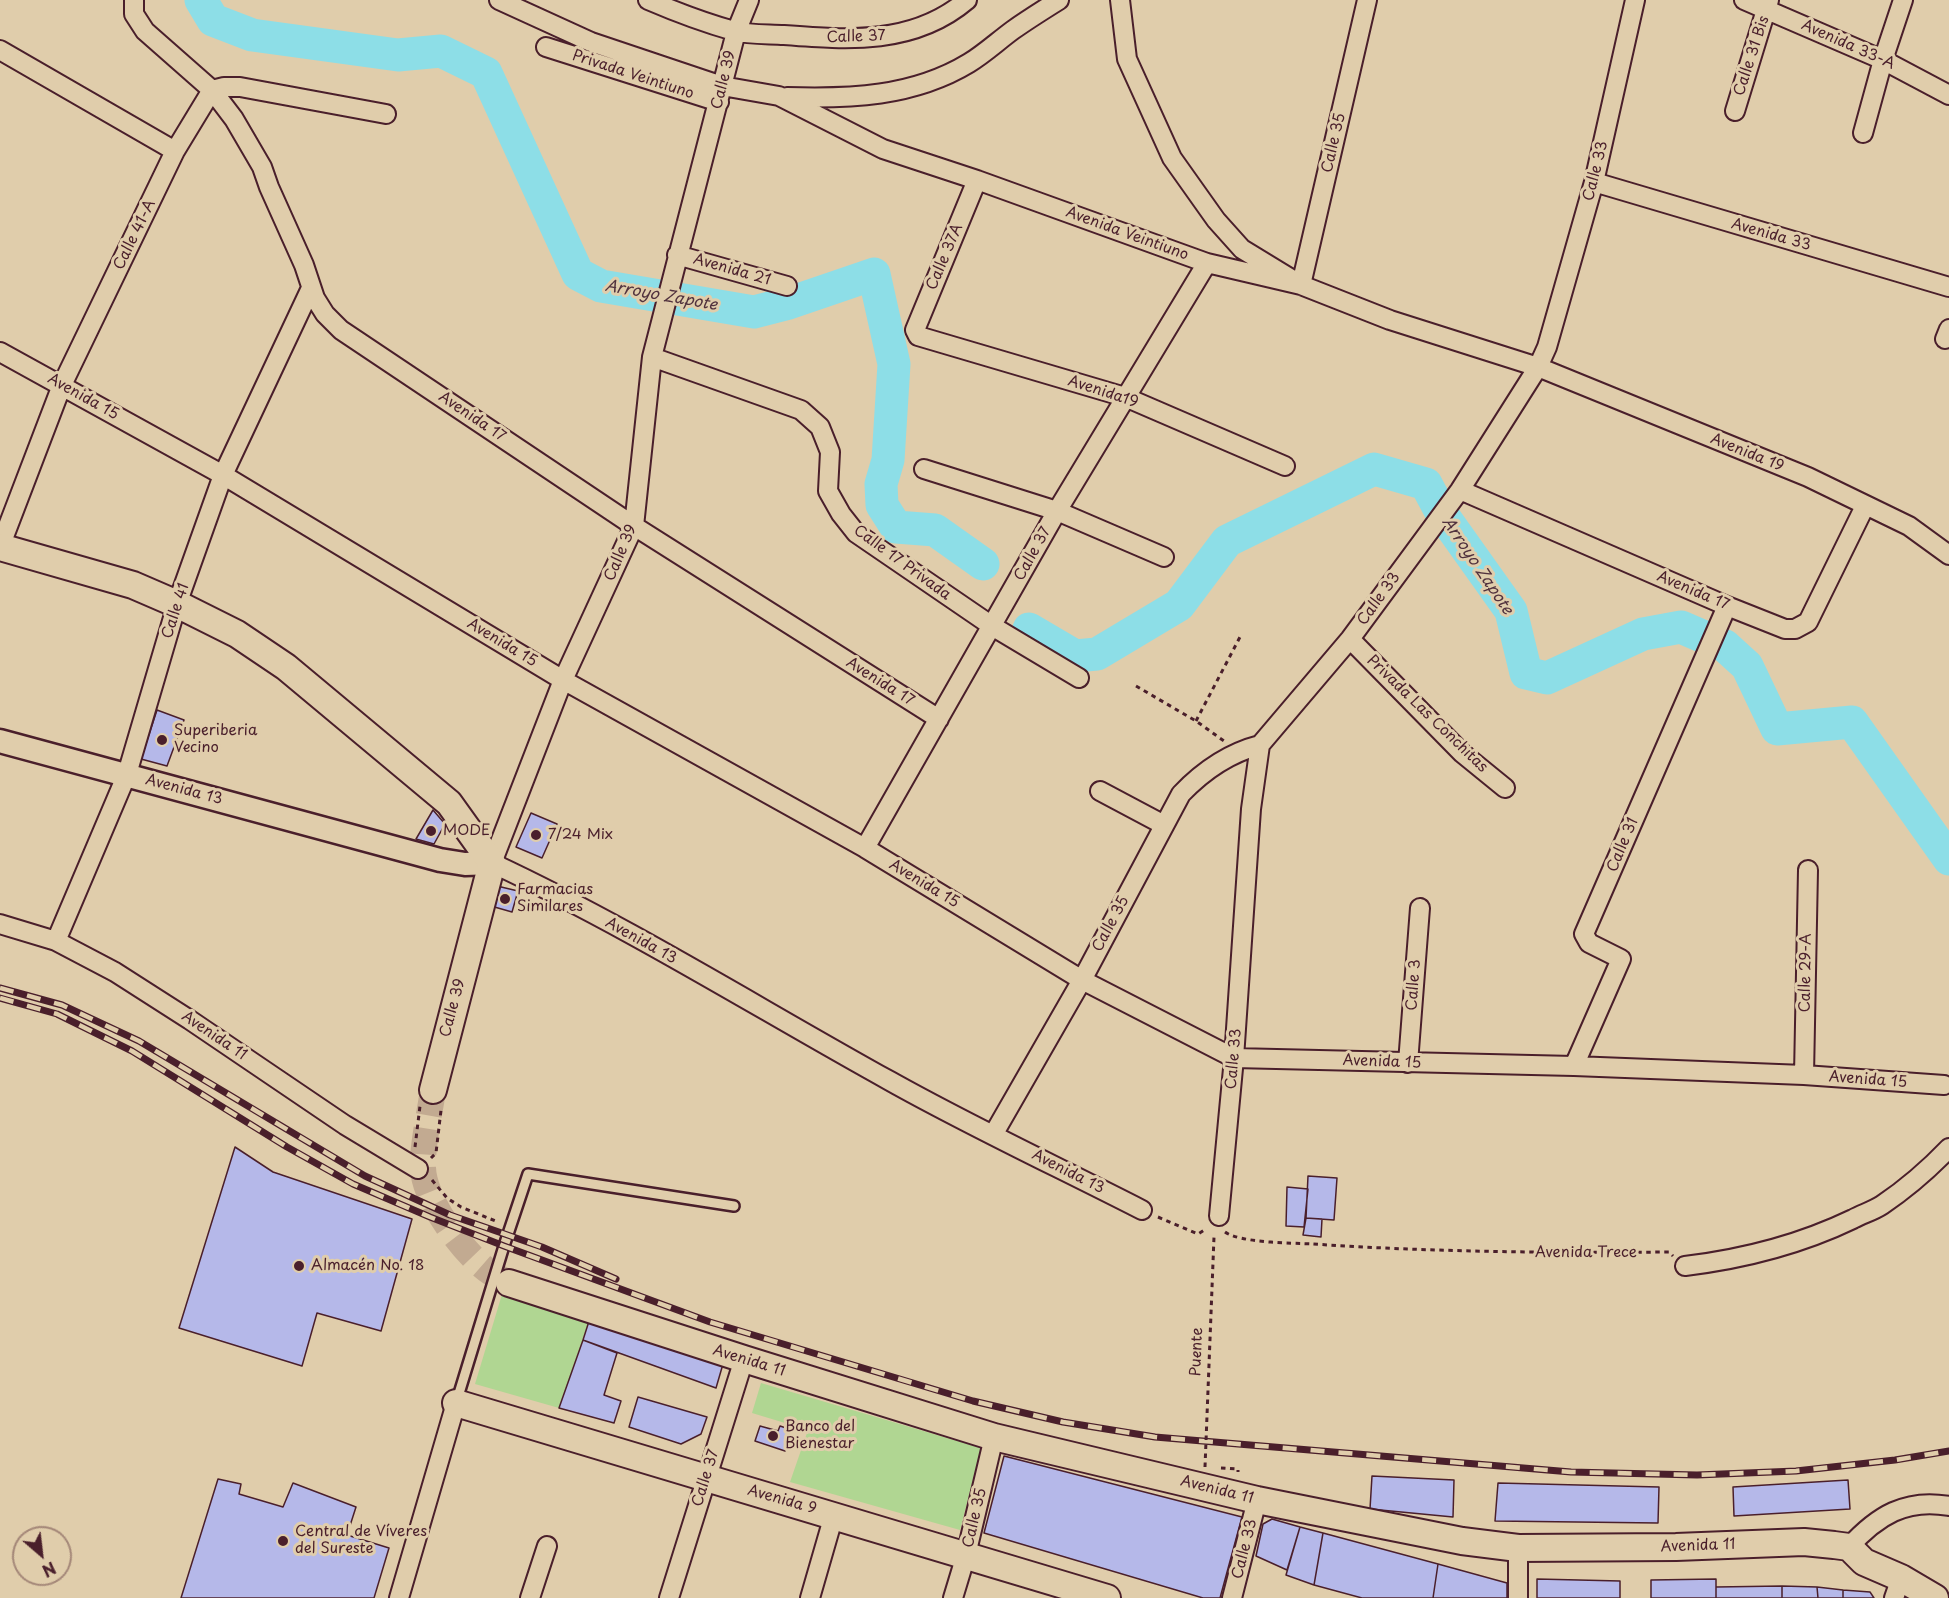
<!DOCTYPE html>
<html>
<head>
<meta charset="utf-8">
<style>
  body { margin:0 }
  #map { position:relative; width:1949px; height:1598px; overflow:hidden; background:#e0cdab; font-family:"Playpen Sans",sans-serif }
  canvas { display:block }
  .north { position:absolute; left:12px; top:1526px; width:60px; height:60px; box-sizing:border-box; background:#e0cdab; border:2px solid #a48778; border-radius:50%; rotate:152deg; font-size:16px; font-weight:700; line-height:24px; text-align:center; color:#4a1f2b }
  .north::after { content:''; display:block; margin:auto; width:21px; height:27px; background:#4a1f2b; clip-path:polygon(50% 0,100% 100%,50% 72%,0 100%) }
</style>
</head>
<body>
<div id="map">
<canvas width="1949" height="1598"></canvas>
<div class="north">N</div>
</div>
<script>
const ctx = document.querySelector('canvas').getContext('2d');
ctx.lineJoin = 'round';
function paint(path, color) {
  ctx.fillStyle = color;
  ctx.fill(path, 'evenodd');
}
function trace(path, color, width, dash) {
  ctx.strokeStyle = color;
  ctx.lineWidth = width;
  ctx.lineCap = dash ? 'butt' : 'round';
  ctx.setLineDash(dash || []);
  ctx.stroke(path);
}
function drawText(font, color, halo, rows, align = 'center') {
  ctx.font = font + ' "Playpen Sans",sans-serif';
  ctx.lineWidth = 6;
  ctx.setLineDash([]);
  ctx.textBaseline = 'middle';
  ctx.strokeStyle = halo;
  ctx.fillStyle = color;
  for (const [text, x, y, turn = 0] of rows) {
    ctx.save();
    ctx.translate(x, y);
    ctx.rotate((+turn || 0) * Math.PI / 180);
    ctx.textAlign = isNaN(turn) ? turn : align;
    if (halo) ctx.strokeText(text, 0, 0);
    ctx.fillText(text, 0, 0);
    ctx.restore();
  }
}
const green = new Path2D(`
  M 503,1291 L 590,1318 L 559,1408 L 475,1384 Z
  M 761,1383 L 981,1448 L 960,1530 L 790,1482 L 808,1430 L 752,1413 Z`);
const river = new Path2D(`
  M 201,0 L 213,20 L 252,35 L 398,55 L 441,51 L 486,73 L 578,274 L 601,286 L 754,312 L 789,303 L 874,274 L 894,364 L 888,460 L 881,484 L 882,505 L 896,527 L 935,530 L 983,564
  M 1029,629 L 1075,656 L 1097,654 L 1179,605 L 1227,541 L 1374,469 L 1426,484 L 1442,514 L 1511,611 L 1526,673 L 1547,678 L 1643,634 L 1681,627 L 1725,646 L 1747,666 L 1777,729 L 1852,722 L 1949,859`);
const building = new Path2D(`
  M 157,710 L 184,720 L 167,766 L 141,759 Z
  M 433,810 L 445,824 L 434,844 L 416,839 Z
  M 531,813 L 557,824 L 542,858 L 516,847 Z
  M 497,886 L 518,891 L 512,912 L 491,906 Z
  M 235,1147 L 273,1172 L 412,1219 L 381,1331 L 317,1313 L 302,1366 L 179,1328 Z
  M 1308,1176 L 1337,1178 L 1334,1220 L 1306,1218 Z
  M 1287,1187 L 1308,1189 L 1304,1227 L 1286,1226 Z
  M 1306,1218 L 1322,1219 L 1321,1237 L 1303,1235 Z
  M 590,1318 L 723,1364 L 716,1388 L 583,1340 Z
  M 583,1340 L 617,1353 L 604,1395 L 621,1401 L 614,1423 L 559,1408 Z
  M 638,1397 L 707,1417 L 701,1434 L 681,1444 L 629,1427 Z
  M 760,1426 L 778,1431 L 780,1426 L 792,1430 L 785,1451 L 755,1441 Z
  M 1004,1456 L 1242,1517 L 1220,1598 L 1203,1598 L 984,1533 Z
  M 1372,1476 L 1454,1480 L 1453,1517 L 1370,1509 Z
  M 218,1479 L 241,1484 L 239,1494 L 283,1507 L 293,1483 L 356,1507 L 347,1535 L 389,1548 L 374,1598 L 181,1598 Z
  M 1848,1480 L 1850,1509 L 1734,1516 L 1733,1487 Z
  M 1498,1483 L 1659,1487 L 1658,1523 L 1495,1521 Z
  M 1272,1519 L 1300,1527 L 1287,1570 L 1256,1556 L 1263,1524 Z
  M 1300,1527 L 1323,1533 L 1314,1585 L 1286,1575 Z
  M 1323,1533 L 1438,1564 L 1433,1598 L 1362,1598 L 1314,1585 Z
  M 1438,1564 L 1507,1583 L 1507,1598 L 1433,1598 Z
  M 1537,1579 L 1620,1581 L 1620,1598 L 1537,1598 Z
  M 1716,1579 L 1716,1598 L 1651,1598 L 1651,1580 Z
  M 1782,1586 L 1782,1598 L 1716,1598 L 1716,1587 Z
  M 1782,1586 L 1817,1587 L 1818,1598 L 1782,1598 Z
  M 1817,1587 L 1843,1590 L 1843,1598 L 1818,1598 Z
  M 1843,1590 L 1870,1592 L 1874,1598 L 1843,1598 Z`);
const secondaryTunnel = new Path2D(`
  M 433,1090 C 430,1112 422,1146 423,1168 C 424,1199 459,1246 482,1266 C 490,1273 499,1278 509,1283`);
const path = new Path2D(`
  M 1136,686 L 1196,721 L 1224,741
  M 1196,721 L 1240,637
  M 415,1147 L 420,1106
  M 431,1158 L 436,1153 L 441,1110
  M 432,1180 L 447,1198 L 461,1207 L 498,1222
  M 1158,1217 L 1198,1234 L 1206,1229
  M 1225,1232 C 1240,1243 1292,1243 1313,1244 C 1432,1252 1550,1253 1669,1252 L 1673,1256
  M 1221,1468 L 1238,1469 L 1238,1472`);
const service = new Path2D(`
  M 457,1400 L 504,1246 L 528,1174 L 734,1206`);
const minor = new Path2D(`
  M 134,0 L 134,14 L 145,31 L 212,90 L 234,119 L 262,167 L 269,187 L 304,265 L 315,298 L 325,314 L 341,330 L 634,526 L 939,719
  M 499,0 L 591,42 L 722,86 L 779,96 L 883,149 L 977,180 L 1207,263 L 1301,285 L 1390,320 L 1538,367 L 1808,477 L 1909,526 L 1949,555
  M 648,0 C 676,12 705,23 734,31 C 749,35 768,34 784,35 C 849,40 914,45 967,0
  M 749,0 L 736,32 L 652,357 L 634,526 L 563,680 L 492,863 C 629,927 758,1008 890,1081 C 972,1127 1058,1167 1142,1210
  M 1120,0 L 1127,59 L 1172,158 L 1216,220 L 1242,249 L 1301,285 L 1367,0
  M 1744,0 L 1883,60 L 1949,95
  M 546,47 L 719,102
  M 0,50 L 175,151
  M 787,97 C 849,99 913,97 969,63 C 984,54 998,41 1013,30 C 1027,20 1043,10 1059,0
  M 1735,111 L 1769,0
  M 1863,133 L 1883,60 L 1903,0
  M 977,180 L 915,330 L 918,336 L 1125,397 L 1285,466
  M 1594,182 L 1949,287
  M 677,255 L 787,286
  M 1945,339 L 1949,329
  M 0,352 L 223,475 L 563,680 L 865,848 L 1082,980 L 1234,1058 L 1574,1066 L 1804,1075 L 1944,1085
  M 652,357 L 801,410 L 820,427 L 830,452 L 828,491 L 841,514 L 856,533 L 992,626 L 1079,678
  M 924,469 L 1057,511 L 1164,557
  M 1460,490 L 1727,606 L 1785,629 L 1795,629 L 1808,622 L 1865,506
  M 0,547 L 62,385 L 175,151 L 212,90 L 224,87 L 240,87 L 386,114
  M 1350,639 L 1462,753 L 1505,788
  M 1100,791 L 1164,825
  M 865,848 L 1057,511 L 1207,263
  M 0,924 L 56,941 L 115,972 L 190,1020 L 345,1125 L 418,1169
  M 56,941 L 127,774 L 177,604 L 223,475 L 311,288
  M 1408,1063 L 1420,908
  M 1574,1066 L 1621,959 L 1589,943 L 1584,934 L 1727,606
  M 1804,1075 L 1808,870
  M 993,1135 L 1082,980 L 1181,794 C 1203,771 1229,753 1260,745
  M 1219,1216 L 1234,1058 L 1251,809 L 1260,745 L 1350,639 L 1460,490 L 1538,367 L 1547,347 L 1594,182 L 1635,0
  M 1685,1266 C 1743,1259 1799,1245 1853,1219 C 1862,1214 1873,1211 1882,1205 C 1907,1188 1928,1170 1949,1148
  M 1849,1547 C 1877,1516 1906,1498 1949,1506
  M 1518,1548 L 1518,1598
  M 399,1598 L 456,1403
  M 530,1598 L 547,1546
  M 669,1598 L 744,1359
  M 810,1598 L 834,1515
  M 953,1598 L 966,1555 L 994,1437
  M 1232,1598 L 1257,1500
  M 1894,1598 L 1901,1578`);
const tertiary = new Path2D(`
  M 0,741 L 440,860 L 465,864 L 492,863`);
const secondary = new Path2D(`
  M 0,547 L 133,585 L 177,604 L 237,634 L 286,667 L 449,803 L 492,863 L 433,1090
  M 509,1283 L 744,1359 L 994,1437 L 1257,1500 L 1462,1541 L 1518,1548 L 1676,1547 L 1804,1542 L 1834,1545 L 1849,1547 L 1864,1562 L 1901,1578 L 1935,1598
  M 456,1403 L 1107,1598`);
const rail = new Path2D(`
  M 0,988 L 62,1005 L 139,1041 L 365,1176 L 450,1215 L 542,1247 L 616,1279
  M 0,998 L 57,1014 L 132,1051 L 287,1147 L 353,1184 L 430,1217 L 504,1246 L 710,1322 L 973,1401 L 1063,1422 L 1155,1437 L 1571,1472 L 1697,1475 L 1796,1471 L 1895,1460 L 1949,1451`);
const pathBridge = new Path2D(`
  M 1205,1467 L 1214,1237`);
const markers = [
  [162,740,6,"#4a1f2b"],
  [431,831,6,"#4a1f2b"],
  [536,835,6,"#4a1f2b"],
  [505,899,6,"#4a1f2b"],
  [299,1266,6,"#4a1f2b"],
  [773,1436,6,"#4a1f2b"],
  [283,1541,6,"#4a1f2b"]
];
const streetNames = [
  ["Calle 37",856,37,-2],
  ["Avenida 33-A",1848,45,24],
  ["Calle 31 Bis",1752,56,-72],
  ["Privada Veintiuno",633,75,18],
  ["Calle 39",724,80,-76],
  ["Calle 35",1334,143,-77],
  ["Calle 33",1596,171,-76],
  ["Avenida Veintiuno",1127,234,20],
  ["Calle 41-A",135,235,-64],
  ["Avenida 33",1771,235,16],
  ["Calle 37A",945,257,-67],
  ["Avenida 21",732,270,16],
  ["Avenida19",1103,392,18],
  ["Avenida 15",83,397,29],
  ["Avenida 17",472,417,34],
  ["Avenida 19",1747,453,22],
  ["Calle 39",621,553,-67],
  ["Calle 37",1033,554,-61],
  ["Calle 17 Privada",902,563,36],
  ["Avenida 17",1693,591,23],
  ["Calle 33",1379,599,-54],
  ["Calle 41",176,611,-72],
  ["Avenida 15",502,643,31],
  ["Avenida 17",880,682,32],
  ["Privada Las Conchitas",1427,714,44],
  ["Avenida 13",184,790,15],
  ["Calle 31",1623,845,-67],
  ["Avenida 15",924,884,31],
  ["Calle 35",1111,924,-62],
  ["Avenida 13",641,941,29],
  ["Calle 29-A",1806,973,-89],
  ["Calle 3",1414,985,-86],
  ["Calle 39",453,1008,-75],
  ["Avenida 11",214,1036,34],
  ["Calle 33",1234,1059,-85],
  ["Avenida 15",1382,1062,2],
  ["Avenida 15",1868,1080,4],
  ["Avenida 13",1068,1172,27],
  ["Avenida Trece",1586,1253],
  ["Puente",1197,1352,-88],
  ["Avenida 11",749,1361,17],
  ["Calle 37",706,1478,-73],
  ["Avenida 11",1217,1490,14],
  ["Avenida 9",782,1500,16],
  ["Calle 35",975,1518,-77],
  ["Avenida 11",1698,1546,-2],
  ["Calle 33",1245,1549,-76]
];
const poiNames = [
  ["Superiberia",174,731],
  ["Vecino",174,748],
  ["MODE",443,831],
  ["7/24 Mix",548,835],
  ["Farmacias",517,890],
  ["Similares",517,907],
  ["Almacén No. 18",311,1266],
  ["Banco del",785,1427],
  ["Bienestar",785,1444],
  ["Central de Víveres",295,1532],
  ["del Sureste",295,1549]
];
const waterNames = [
  ["Arroyo Zapote",661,296,10],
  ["Arroyo Zapote",1477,566,56]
];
paint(green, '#b0d692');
trace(river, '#8ddee7', 33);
paint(building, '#b5b8e9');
trace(building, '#4a1f2b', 1.5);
trace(secondaryTunnel, '#c2aa91', 26, [26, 13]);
trace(service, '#4a1f2b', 14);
trace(minor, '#4a1f2b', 22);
trace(tertiary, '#4a1f2b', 27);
trace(secondary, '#4a1f2b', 30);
trace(path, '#4a1f2b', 3, [4.5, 4.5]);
trace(service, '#e0cdab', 9);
trace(minor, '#e0cdab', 18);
trace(tertiary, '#e0cdab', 22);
trace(secondary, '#e0cdab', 26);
trace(rail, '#4a1f2b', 7);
trace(rail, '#e0cdab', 4.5, [14]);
trace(pathBridge, '#4a1f2b', 3, [4.5, 4.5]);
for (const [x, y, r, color] of markers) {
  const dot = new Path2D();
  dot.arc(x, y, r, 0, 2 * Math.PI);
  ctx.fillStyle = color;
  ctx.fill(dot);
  trace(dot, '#e0cdab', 2);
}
drawText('15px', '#4a1f2b', '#e0cdab', streetNames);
drawText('15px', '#4a1f2b', '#e0cdab', poiNames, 'left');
drawText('italic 16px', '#51323e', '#e0cdab', waterNames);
</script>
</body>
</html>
